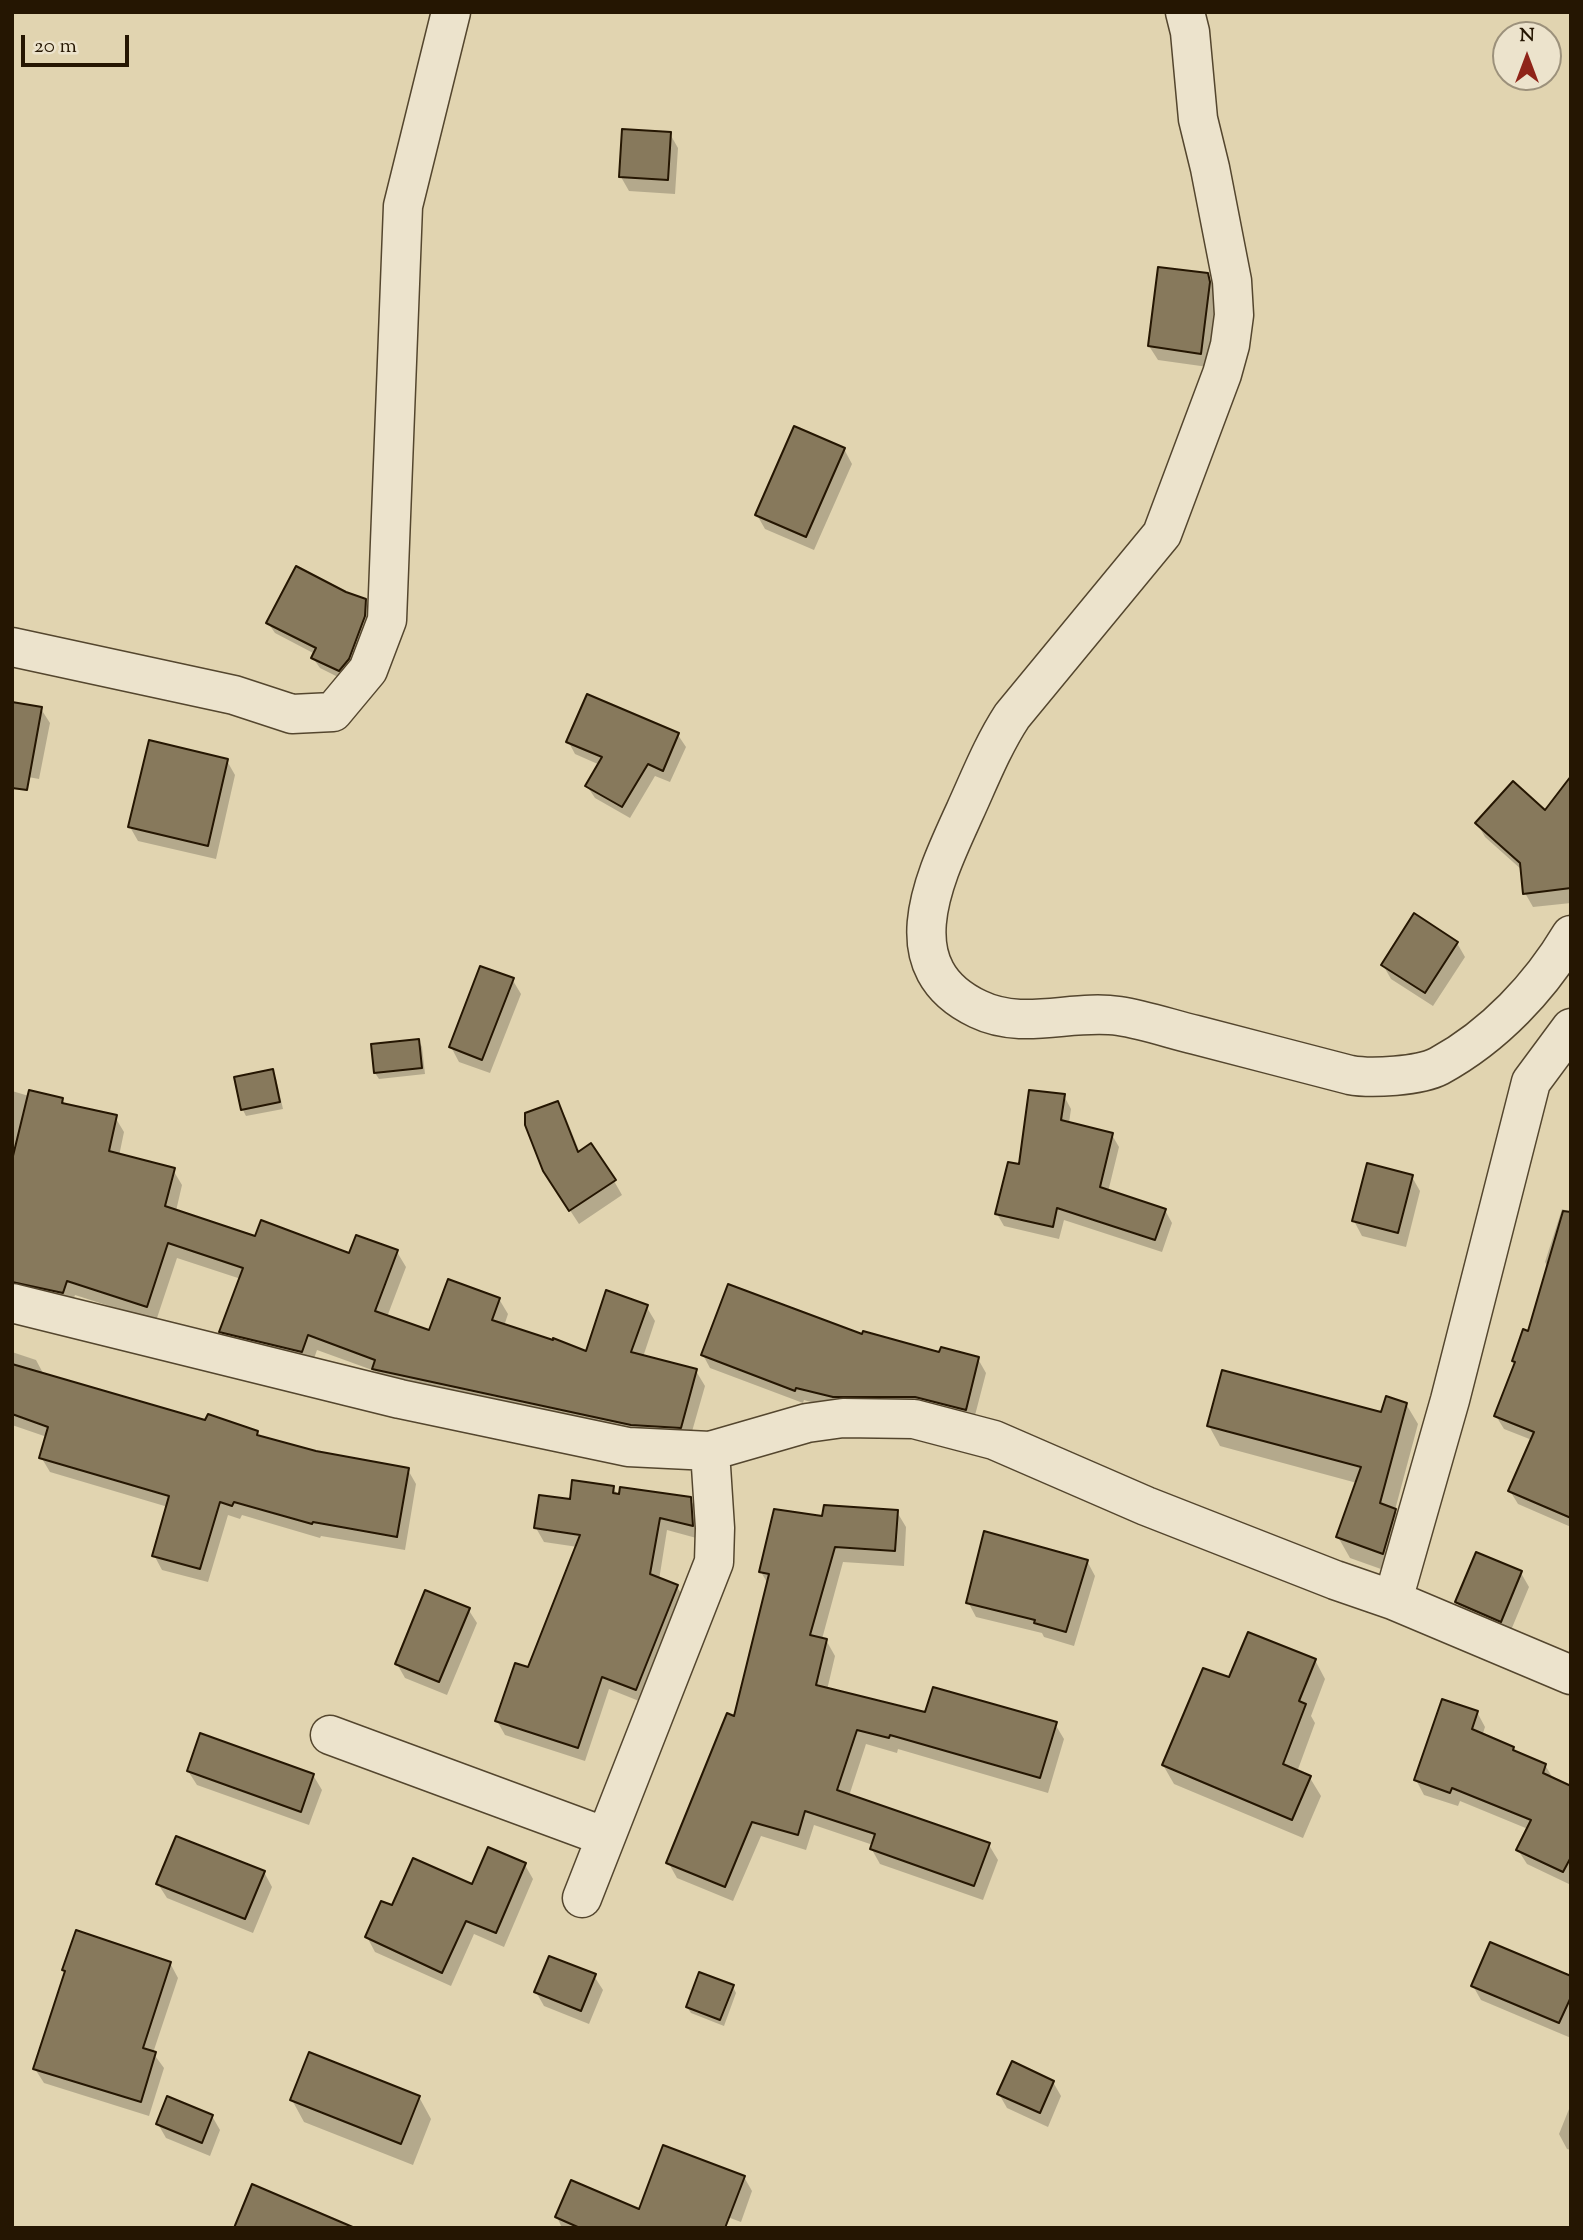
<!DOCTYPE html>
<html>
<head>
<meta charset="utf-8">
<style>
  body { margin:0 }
  #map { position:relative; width:1583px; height:2240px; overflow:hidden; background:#e1d4b0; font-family:"Sorts Mill Goudy",serif }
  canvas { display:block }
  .frame { position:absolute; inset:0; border:14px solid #251602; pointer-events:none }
  .north { position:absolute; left:1492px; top:21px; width:70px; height:70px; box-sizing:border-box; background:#ece3cc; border:2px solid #9c917b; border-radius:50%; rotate:0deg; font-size:19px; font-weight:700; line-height:28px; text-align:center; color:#251602 }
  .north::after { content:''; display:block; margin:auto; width:24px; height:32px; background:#8f2418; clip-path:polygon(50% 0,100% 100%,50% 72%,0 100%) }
  .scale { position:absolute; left:21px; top:35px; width:108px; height:32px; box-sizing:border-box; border:4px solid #251602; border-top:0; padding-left:9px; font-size:21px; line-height:24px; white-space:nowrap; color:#251602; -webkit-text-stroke:5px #ece3cc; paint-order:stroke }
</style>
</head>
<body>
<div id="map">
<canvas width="1583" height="2240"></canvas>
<div class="frame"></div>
<div class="north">N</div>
<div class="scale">20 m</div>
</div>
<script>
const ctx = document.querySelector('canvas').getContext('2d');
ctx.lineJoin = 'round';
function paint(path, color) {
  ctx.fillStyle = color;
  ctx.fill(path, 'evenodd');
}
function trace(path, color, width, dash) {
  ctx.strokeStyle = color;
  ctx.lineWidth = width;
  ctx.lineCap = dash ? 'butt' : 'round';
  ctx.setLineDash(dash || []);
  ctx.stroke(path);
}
const shadow = new Path2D(`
  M 670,134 L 678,148 L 675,194 L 629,191 L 621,177 Z
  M 1207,275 L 1216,290 L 1217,298 L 1208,367 L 1158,360 L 1149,346 Z
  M 844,449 L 852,464 L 814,550 L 765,529 L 757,515 Z
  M 345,594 L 365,600 L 371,612 L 346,681 L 320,668 L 313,658 L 315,654 L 275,633 L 268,623 Z
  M 41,709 L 50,723 L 39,779 L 12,774 Z
  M 678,735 L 686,747 L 670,782 L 655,776 L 630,818 L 595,798 L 587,786 L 600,765 L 575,754 L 568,741 Z
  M 227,761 L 235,775 L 216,859 L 138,841 L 130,827 Z
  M 1571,779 L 1571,903 L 1533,907 L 1525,893 L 1522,870 L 1485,837 L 1477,823 L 1545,813 Z
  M 1457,943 L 1465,957 L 1433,1006 L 1391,979 L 1383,965 Z
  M 512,979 L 521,994 L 490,1073 L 459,1062 L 451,1047 Z
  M 419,1041 L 422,1047 L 425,1074 L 379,1079 L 375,1073 Z
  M 272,1071 L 276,1078 L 283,1109 L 246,1116 L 243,1110 Z
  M 12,1091 L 29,1096 L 62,1099 L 65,1105 L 115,1117 L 124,1132 L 119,1156 L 173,1170 L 182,1185 L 176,1211 L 256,1238 L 350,1255 L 397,1252 L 406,1267 L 387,1317 L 430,1332 L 499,1299 L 508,1314 L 504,1326 L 587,1353 L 646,1306 L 655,1321 L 643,1357 L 696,1371 L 705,1386 L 689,1442 L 382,1384 L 375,1371 L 317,1350 L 311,1367 L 230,1347 L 221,1332 L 241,1279 L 177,1258 L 156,1321 L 75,1295 L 71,1307 L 12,1294 Z
  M 1064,1096 L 1071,1109 L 1069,1123 L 1112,1135 L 1119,1147 L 1108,1192 L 1165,1210 L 1172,1223 L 1162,1252 L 1064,1220 L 1059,1239 L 1004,1226 L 997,1214 L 1020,1166 Z
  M 557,1103 L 566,1118 L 580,1153 L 614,1181 L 622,1195 L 579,1224 L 554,1186 Z
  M 1412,1177 L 1420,1191 L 1406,1247 L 1362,1236 L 1354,1221 Z
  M 1562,1209 L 1571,1212 L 1571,1527 L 1518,1504 L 1510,1491 L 1532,1440 L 1504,1429 L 1496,1416 L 1516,1364 L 1514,1361 L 1529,1333 L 1548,1267 L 1545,1262 Z
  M 863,1336 L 941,1354 L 978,1359 L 986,1373 L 973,1423 L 842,1411 L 804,1400 L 803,1403 L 710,1368 L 703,1355 Z
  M 12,1352 L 36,1360 L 44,1375 L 207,1422 L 257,1433 L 260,1437 L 316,1453 L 408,1470 L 416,1484 L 405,1550 L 321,1536 L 320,1538 L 242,1515 L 240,1519 L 228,1515 L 208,1582 L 162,1570 L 154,1555 L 168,1507 L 50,1472 L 41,1457 L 47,1437 L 12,1425 Z
  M 1406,1404 L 1418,1424 L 1395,1510 L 1407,1531 L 1395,1574 L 1350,1558 L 1338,1537 L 1357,1483 L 1220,1446 L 1209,1426 L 1382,1414 Z
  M 613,1488 L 618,1495 L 690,1499 L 698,1512 L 700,1539 L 667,1530 L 659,1580 L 677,1587 L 685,1600 L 644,1703 L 609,1689 L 585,1761 L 505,1735 L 497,1721 L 529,1669 L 578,1547 L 544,1542 L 536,1528 L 571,1501 Z
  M 897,1512 L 906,1527 L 904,1566 L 843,1562 L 822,1639 L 826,1640 L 835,1656 L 827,1690 L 927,1715 L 1055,1724 L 1064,1739 L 1048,1793 L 898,1749 L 897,1753 L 866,1744 L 849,1796 L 989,1845 L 998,1860 L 983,1900 L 880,1864 L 871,1848 L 873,1845 L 814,1825 L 806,1850 L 761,1836 L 733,1901 L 677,1878 L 668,1862 L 735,1719 L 768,1584 L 761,1572 L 824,1518 Z
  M 1087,1561 L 1095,1576 L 1074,1646 L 1044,1637 L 1042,1633 L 976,1617 L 968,1602 Z
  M 1521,1573 L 1529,1587 L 1509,1635 L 1465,1617 L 1457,1602 Z
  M 468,1609 L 477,1623 L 447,1695 L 405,1678 L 397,1664 Z
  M 1315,1660 L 1325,1679 L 1311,1716 L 1315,1723 L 1297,1772 L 1310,1778 L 1321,1796 L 1303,1838 L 1174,1784 L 1163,1765 L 1230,1679 Z
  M 1477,1712 L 1485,1727 L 1482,1736 L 1513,1748 L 1516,1753 L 1545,1765 L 1554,1780 L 1571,1788 L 1571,1885 L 1527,1864 L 1518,1850 L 1528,1829 L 1460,1801 L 1458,1806 L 1424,1795 L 1416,1780 Z
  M 188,1771 L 313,1775 L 322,1790 L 309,1825 L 197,1785 Z
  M 525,1865 L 533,1879 L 504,1947 L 474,1934 L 451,1986 L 375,1952 L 367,1937 L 393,1908 L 473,1886 Z
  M 264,1872 L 272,1887 L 253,1933 L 167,1898 L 158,1884 Z
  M 170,1963 L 178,1978 L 153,2053 L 164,2068 L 149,2116 L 44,2083 L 35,2069 L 66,1974 L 64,1970 Z
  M 594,1976 L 603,1990 L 589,2024 L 544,2006 L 536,1992 Z
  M 1571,1978 L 1571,2038 L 1481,2000 L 1473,1986 Z
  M 733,1987 L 736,1993 L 724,2026 L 691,2013 L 687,2007 Z
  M 1053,2082 L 1061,2096 L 1048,2127 L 1007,2108 L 999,2094 Z
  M 419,2097 L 431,2119 L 413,2165 L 304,2122 L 292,2100 Z
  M 1571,2104 L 1571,2150 L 1567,2149 L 1559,2134 Z
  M 212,2116 L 220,2130 L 210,2156 L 166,2138 L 158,2124 Z
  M 744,2177 L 752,2191 L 741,2222 L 722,2215 L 717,2228 L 562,2228 L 557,2217 L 640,2211 Z`);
const building = new Path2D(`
  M 622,129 L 671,132 L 668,180 L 619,177 Z
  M 1158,267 L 1208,273 L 1210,282 L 1201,354 L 1148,346 Z
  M 794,426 L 845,448 L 806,537 L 755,515 Z
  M 296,566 L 346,592 L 366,599 L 365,616 L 349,659 L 339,671 L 311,658 L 316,648 L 266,623 Z
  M 587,694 L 679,733 L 663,771 L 648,764 L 622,807 L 585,786 L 602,757 L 566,742 Z
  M 12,702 L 42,707 L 27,790 L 12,788 Z
  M 149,740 L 228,759 L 208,846 L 128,827 Z
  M 1571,776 L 1571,888 L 1523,894 L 1520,863 L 1475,823 L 1513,781 L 1545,810 Z
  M 1414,913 L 1458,942 L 1425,993 L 1381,965 Z
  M 480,966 L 514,978 L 482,1060 L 449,1047 Z
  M 419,1039 L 422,1068 L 374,1073 L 371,1044 Z
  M 273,1069 L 280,1102 L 241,1110 L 234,1077 Z
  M 29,1090 L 63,1098 L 62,1103 L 117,1115 L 109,1151 L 175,1168 L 165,1206 L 255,1236 L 261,1220 L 349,1253 L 356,1235 L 398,1250 L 375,1311 L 429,1330 L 448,1279 L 500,1298 L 492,1320 L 553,1340 L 553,1338 L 586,1351 L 606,1290 L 648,1305 L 631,1352 L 697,1369 L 681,1428 L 631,1425 L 372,1369 L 375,1360 L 308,1335 L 302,1352 L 219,1332 L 243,1268 L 168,1243 L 147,1307 L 67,1281 L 63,1293 L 12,1282 L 12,1160 Z
  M 1029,1090 L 1065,1094 L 1061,1120 L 1113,1133 L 1100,1187 L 1166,1209 L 1155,1240 L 1057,1208 L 1053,1227 L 995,1214 L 1008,1162 L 1019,1164 Z
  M 558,1101 L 578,1152 L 591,1143 L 616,1180 L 569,1211 L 543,1171 L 525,1125 L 525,1113 Z
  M 1367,1163 L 1413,1175 L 1398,1233 L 1352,1221 Z
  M 1563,1211 L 1571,1212 L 1571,1518 L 1508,1491 L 1534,1432 L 1494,1416 L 1515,1362 L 1512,1361 L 1523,1329 L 1528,1331 Z
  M 728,1284 L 862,1334 L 863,1331 L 939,1352 L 941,1347 L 979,1357 L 966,1410 L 915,1397 L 833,1397 L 796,1388 L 795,1391 L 701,1355 Z
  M 12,1364 L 205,1420 L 208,1414 L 258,1431 L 257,1435 L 316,1451 L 409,1468 L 397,1537 L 313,1522 L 312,1524 L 234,1502 L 232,1506 L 220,1502 L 200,1569 L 152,1556 L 169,1496 L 39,1458 L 48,1427 L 12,1414 Z
  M 1222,1370 L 1381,1412 L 1386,1396 L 1407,1403 L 1380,1503 L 1396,1509 L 1383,1554 L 1336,1537 L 1361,1467 L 1207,1426 Z
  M 572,1480 L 614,1486 L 613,1493 L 619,1494 L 620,1487 L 691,1497 L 693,1526 L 660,1518 L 650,1574 L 678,1585 L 636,1690 L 602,1677 L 578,1748 L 495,1721 L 515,1663 L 528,1667 L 580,1535 L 534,1528 L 539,1495 L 570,1499 Z
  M 824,1505 L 898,1510 L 895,1551 L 835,1547 L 810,1635 L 827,1639 L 816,1685 L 925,1712 L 933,1687 L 1057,1722 L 1040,1778 L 890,1735 L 889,1738 L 857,1730 L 837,1790 L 990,1843 L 974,1886 L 870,1849 L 875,1834 L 805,1811 L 798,1835 L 752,1822 L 725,1887 L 666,1863 L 727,1713 L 734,1716 L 769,1574 L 759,1572 L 774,1509 L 822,1516 Z
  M 984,1531 L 1088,1560 L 1066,1632 L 1034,1623 L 1035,1620 L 966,1603 Z
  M 1476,1552 L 1522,1571 L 1501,1622 L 1455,1602 Z
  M 425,1590 L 470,1608 L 439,1682 L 395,1664 Z
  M 1248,1632 L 1316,1659 L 1299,1701 L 1306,1704 L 1283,1764 L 1311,1776 L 1292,1820 L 1162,1765 L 1203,1668 L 1229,1677 Z
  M 1442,1699 L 1478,1711 L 1472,1729 L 1514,1747 L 1513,1750 L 1546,1764 L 1543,1773 L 1571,1786 L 1571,1857 L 1563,1872 L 1516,1850 L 1531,1820 L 1452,1788 L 1450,1793 L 1414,1780 Z
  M 200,1733 L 314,1774 L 301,1812 L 187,1771 Z
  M 176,1836 L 265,1871 L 245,1919 L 156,1884 Z
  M 488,1847 L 526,1863 L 496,1933 L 466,1921 L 442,1973 L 365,1937 L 381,1901 L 392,1905 L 413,1858 L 472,1884 Z
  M 76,1930 L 171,1962 L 143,2048 L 156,2052 L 141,2102 L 33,2069 L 65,1971 L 62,1970 Z
  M 1490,1942 L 1571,1976 L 1571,1997 L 1559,2023 L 1471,1986 Z
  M 549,1956 L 596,1974 L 581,2011 L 534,1992 Z
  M 699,1972 L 734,1985 L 720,2020 L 686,2007 Z
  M 309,2052 L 420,2096 L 401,2144 L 290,2100 Z
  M 1012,2061 L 1054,2081 L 1040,2113 L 997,2094 Z
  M 167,2096 L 213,2115 L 202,2143 L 156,2124 Z
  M 663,2145 L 745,2176 L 725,2228 L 580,2228 L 555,2217 L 571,2180 L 639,2209 Z
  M 252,2184 L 355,2228 L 234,2228 Z`);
const minor = new Path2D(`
  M 1185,12 L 1190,32 L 1198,119 L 1210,168 L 1232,281 L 1234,315 L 1230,345 L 1222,374 L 1162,534 L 1012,716 C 993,745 980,778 965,811 C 936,875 889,967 978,1009 C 1023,1031 1072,1009 1119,1016 C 1145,1020 1171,1029 1196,1035 C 1247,1048 1299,1062 1350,1075 C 1371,1079 1420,1076 1439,1066 C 1494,1036 1540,987 1571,935
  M 12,647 L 234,695 L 292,714 L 333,712 L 368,670 L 387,620 L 403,206 L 451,12
  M 12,1303 L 400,1399 L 628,1447 L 710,1451 L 807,1423 L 843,1418 L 914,1419 L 994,1440 L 1146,1506 L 1335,1580 L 1393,1600 L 1571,1675
  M 1393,1600 L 1450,1400 L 1531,1082 L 1571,1028
  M 330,1735 L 606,1837
  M 582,1898 L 714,1562 L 715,1528 L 710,1451`);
paint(shadow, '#0003');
paint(building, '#87795c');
trace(building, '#251602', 2);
trace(minor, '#54462e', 41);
trace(minor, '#ece3cc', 38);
</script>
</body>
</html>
